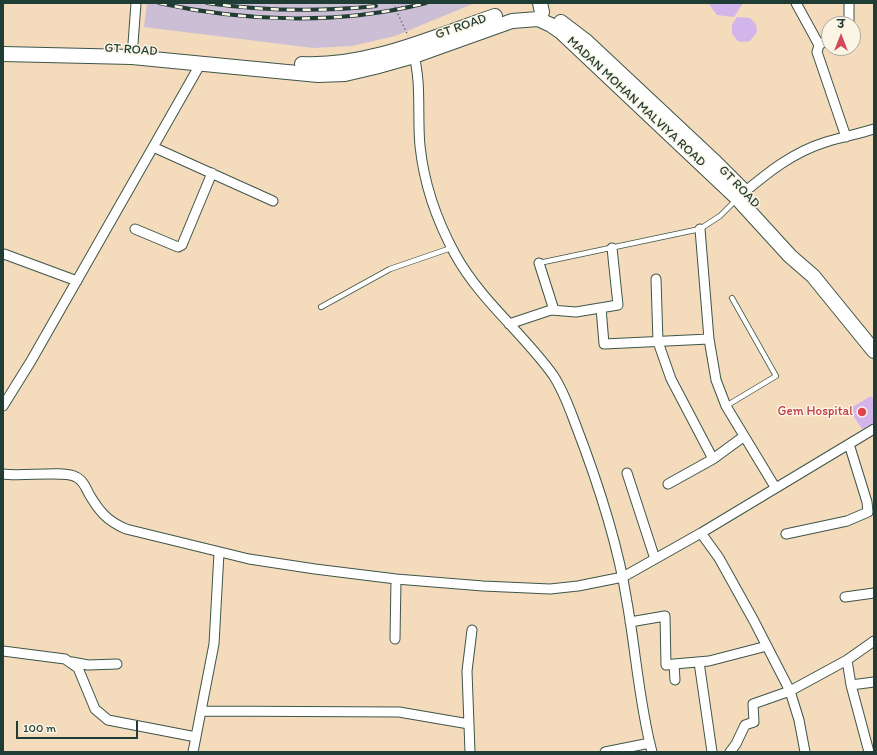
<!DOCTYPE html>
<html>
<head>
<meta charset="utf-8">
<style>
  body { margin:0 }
  #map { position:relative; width:877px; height:755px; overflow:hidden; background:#f3dbbc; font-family:Itim,"Playpen Sans Deva",sans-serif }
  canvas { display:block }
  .frame { position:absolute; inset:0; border:4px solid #1f3d34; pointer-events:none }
  .north { position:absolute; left:821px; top:16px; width:40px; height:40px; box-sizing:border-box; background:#fcf5e5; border:1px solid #a4ab9e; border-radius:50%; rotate:0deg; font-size:11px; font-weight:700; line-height:16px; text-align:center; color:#1f3d34 }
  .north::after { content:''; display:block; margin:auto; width:14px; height:18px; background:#d1495b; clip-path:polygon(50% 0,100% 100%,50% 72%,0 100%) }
  .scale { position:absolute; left:16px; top:721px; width:122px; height:18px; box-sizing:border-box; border:2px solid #1f3d34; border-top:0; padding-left:5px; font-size:12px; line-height:14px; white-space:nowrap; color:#1f3d34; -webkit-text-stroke:3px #fcf5e5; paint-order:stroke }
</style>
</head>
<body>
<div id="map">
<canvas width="877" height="755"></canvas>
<div class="frame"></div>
<div class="north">उ</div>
<div class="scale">100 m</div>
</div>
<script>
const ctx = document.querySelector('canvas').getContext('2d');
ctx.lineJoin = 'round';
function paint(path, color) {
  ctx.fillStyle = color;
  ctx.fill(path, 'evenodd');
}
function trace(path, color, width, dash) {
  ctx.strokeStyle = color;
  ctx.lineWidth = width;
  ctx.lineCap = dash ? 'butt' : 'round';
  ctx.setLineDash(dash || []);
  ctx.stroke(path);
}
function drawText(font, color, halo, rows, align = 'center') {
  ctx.font = font + ' Itim,sans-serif';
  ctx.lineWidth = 3;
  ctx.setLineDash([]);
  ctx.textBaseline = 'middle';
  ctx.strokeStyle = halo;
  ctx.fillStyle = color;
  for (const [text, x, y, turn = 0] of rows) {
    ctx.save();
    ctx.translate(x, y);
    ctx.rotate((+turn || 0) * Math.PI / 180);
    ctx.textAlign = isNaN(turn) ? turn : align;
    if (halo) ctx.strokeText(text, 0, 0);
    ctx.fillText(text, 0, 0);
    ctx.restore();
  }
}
const industrial = new Path2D(`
  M 147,3 L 475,3 L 395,36 L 352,46 L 313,48 L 144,27 Z`);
const building = new Path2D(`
  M 708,3 L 743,3 L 734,17 L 717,15 Z
  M 737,17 L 750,18 L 756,24 L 757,32 L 750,41 L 742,42 L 738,41 L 732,34 L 732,25 Z
  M 871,396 L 874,401 L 874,423 L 862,429 L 849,409 Z`);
const path = new Path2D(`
  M 393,3 L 408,36`);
const service = new Path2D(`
  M 539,263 L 700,229 L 720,216 L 737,199
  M 321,307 L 390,269 L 451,248
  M 726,406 L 776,376 L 732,298`);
const minor = new Path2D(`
  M 796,3 L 819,45
  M 849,24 L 849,3
  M 829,39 L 819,45 L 817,52 L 846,137
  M 413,52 C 422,83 417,115 420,146 C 424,184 437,221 455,254 C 480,300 523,333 553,375 C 563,390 569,407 575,423 C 597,480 618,543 627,602 C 636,652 639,703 652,752
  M 132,57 L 136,3
  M 153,147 L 273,201
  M 741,195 C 767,173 793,152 826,142 C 842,137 858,134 874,129
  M 135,229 L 178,247 L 182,245 L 212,173
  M 700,229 L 709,339 L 716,380 L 726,406 L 775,487
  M 4,254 L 77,281
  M 656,279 L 658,342 L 671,379 L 713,459
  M 601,308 L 604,344 L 709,339
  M 551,310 L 576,312 L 618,305 L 612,248
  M 509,324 L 551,310 L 553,307 L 539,263
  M 3,406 L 31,361 L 201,63
  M 627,473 L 655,559
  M 3,474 C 21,477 65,470 76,477 C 83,480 86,488 89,494 C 99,511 107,521 126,529 L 249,559 L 315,569 L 396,579 L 483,586 L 550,589 L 578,586 L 623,577 L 701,533 L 874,429
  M 668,484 L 713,459 L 743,437
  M 701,533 L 719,558 L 754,621 L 790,691 L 799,720 L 805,752
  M 786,534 L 847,521 L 868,512 L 867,502 L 849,444
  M 845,597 L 874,593
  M 630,622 L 665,616 L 666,665 L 674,664 L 675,680
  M 395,639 L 396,579
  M 3,651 L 65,659 L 78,668 L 95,709 L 108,720 L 196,737
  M 847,660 L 851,685 L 874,682
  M 72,662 L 88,665 L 117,664
  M 699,662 L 712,752
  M 674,664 L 709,661 L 767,646
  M 851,685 L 869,752
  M 202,711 L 399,712 L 469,724
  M 193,752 L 214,644 L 219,553
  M 470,752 L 467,671 L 472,630
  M 605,752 L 650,743
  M 730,752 L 736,744 L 745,725 L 754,722 L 753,704 L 790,691 L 847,660 L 874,641`);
const trunk = new Path2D(`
  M 540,3 L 542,12
  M 561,22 L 586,41 L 713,160 L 744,191
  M 3,54 L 132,57 L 318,75 L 345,74 L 375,67 L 414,56 L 512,21 L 538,19 L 551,25 L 561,32 L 737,198 L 790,256 L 813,276 L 874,351
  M 302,64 C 369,67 433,37 495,16`);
const rail = new Path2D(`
  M 159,3 C 245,22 340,25 426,3
  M 207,3 C 263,11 319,12 376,6`);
const markers = [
  [862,412,5,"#e0444e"]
];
const streetNames = [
  ["GT ROAD",461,27,-19],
  ["GT ROAD",131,50,4],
  ["MADAN MOHAN MALVIYA ROAD",636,102,43],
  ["GT ROAD",739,187,46]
];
const healthNames = [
  ["Gem Hospital",853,412]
];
paint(industrial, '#ccbed4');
paint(building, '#d2b5eb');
trace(service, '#3f5548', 6);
trace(minor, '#3f5548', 11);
trace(trunk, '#3f5548', 16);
trace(path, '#3f5548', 1.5, [1, 3]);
trace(service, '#fff', 4.5);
trace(minor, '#fff', 9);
trace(trunk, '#fff', 14);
trace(rail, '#1f3d34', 4);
trace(rail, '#fcf5e5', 2.5, [8]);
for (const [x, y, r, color] of markers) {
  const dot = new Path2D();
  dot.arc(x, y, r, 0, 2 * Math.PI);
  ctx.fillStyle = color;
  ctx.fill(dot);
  trace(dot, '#fcf5e5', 1.5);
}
drawText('13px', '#1f3d34', '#fcf5e5', streetNames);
drawText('13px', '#be3a42', '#fcf5e5', healthNames, 'right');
</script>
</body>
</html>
